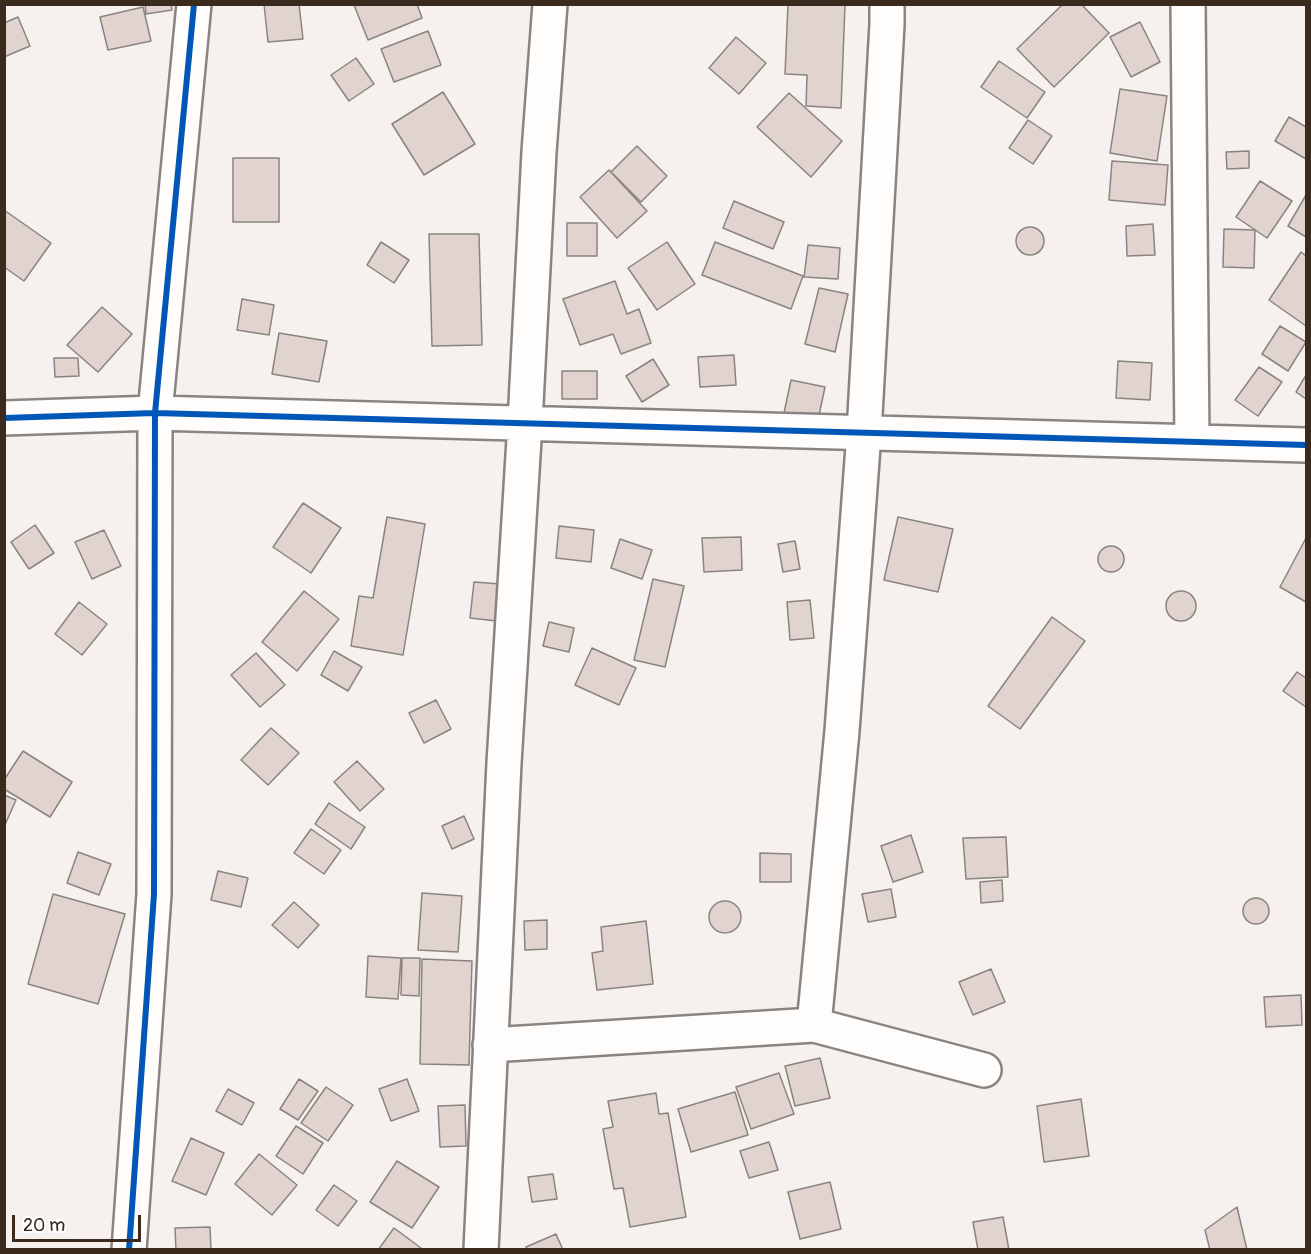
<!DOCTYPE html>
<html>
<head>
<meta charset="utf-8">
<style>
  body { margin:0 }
  #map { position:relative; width:1311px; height:1254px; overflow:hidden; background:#f6f0ee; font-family:Pangolin,sans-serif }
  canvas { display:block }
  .frame { position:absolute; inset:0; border:6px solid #3b2a1e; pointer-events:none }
  .scale { position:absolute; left:12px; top:1215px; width:129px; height:27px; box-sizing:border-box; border:3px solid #3b2a1e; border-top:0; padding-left:8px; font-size:18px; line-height:21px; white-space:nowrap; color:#3b2a1e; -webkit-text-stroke:4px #fff; paint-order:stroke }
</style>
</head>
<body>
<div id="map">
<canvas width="1311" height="1254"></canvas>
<div class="frame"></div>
<div class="scale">20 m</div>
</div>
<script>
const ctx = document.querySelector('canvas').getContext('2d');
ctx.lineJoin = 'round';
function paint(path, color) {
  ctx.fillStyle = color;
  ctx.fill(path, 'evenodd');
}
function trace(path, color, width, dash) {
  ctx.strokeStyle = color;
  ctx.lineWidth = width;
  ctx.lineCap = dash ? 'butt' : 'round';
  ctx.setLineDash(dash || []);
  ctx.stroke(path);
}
const building = new Path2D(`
  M 145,4 L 171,4 L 172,10 L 146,14 Z
  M 264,4 L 299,4 L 303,39 L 268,42 Z
  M 356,4 L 417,4 L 422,18 L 368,40 L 354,5 Z
  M 788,4 L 845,5 L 841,108 L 806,106 L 807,75 L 785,74 Z
  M 1063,4 L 1081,4 L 1109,33 L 1054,87 L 1017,49 Z
  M 143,7 L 151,41 L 108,50 L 100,17 Z
  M 18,17 L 30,46 L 4,57 L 4,23 Z
  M 1140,22 L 1160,62 L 1131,77 L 1110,37 Z
  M 428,31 L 441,65 L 394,82 L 381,49 Z
  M 736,37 L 766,63 L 739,94 L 709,68 Z
  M 356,58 L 374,84 L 349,101 L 331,75 Z
  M 999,61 L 1045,92 L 1027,118 L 981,87 Z
  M 1120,89 L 1167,96 L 1157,161 L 1110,153 Z
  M 443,92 L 475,144 L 424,175 L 392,124 Z
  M 789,93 L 842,141 L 811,177 L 757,127 Z
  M 1289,117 L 1306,127 L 1306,159 L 1275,141 Z
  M 1028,120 L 1052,136 L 1033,164 L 1009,148 Z
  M 637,146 L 667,176 L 641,202 L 611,172 Z
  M 1249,151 L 1249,168 L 1227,169 L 1226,152 Z
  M 233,158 L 279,158 L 279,222 L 233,222 Z
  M 1112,161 L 1168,165 L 1165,205 L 1109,200 Z
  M 609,170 L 647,211 L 617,238 L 580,197 Z
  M 1260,181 L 1292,201 L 1267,238 L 1236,217 Z
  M 1306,195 L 1306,237 L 1288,226 Z
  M 734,201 L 784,222 L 773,249 L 723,228 Z
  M 4,210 L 51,243 L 24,281 L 4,267 Z
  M 567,223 L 597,223 L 597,256 L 567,256 Z
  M 1153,224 L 1155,255 L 1127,256 L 1126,226 Z
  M1016 241a14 14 0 1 1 28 0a14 14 0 1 1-28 0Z
  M 1224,229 L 1255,230 L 1254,268 L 1223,267 Z
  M 429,234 L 479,234 L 482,345 L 432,346 Z
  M 381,242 L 409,260 L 394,283 L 367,265 Z
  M 667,242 L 695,284 L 657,310 L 628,268 Z
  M 715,242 L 803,276 L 791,309 L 702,275 Z
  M 808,245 L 840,248 L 838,279 L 804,277 Z
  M 1301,252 L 1306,256 L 1306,326 L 1269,300 Z
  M 615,281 L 627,314 L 639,309 L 651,343 L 621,354 L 613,334 L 580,345 L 563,299 Z
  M 819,288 L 848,294 L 835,352 L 805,344 Z
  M 242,299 L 274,305 L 269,335 L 237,330 Z
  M 102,307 L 132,334 L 98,372 L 67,345 Z
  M 1280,326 L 1306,342 L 1288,371 L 1262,354 Z
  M 279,333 L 327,341 L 319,382 L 272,374 Z
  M 734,355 L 736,385 L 700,387 L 698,357 Z
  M 54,358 L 78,358 L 79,376 L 55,377 Z
  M 653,359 L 669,385 L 642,402 L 626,376 Z
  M 1118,361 L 1152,363 L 1150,400 L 1116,398 Z
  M 1259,367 L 1282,382 L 1258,416 L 1235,400 Z
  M 562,371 L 597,371 L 597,399 L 562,399 Z
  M 1306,375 L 1306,399 L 1296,392 Z
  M 791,380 L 825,387 L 818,420 L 784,413 Z
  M 303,503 L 341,528 L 311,573 L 273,547 Z
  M 387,517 L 425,524 L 403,655 L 351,646 L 359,596 L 373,598 Z
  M 898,517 L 953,529 L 938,592 L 884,580 Z
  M 35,525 L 54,553 L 29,569 L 11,542 Z
  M 559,526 L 594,530 L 591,562 L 556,558 Z
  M 104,530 L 121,566 L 92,579 L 75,542 Z
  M 741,537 L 742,570 L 704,572 L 702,538 Z
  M 1306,538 L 1306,602 L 1280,587 Z
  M 620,539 L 652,550 L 642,579 L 611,568 Z
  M 795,541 L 800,569 L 783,572 L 778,544 Z
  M1098 559a13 13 0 1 1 26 0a13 13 0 1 1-26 0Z
  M 653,579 L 684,586 L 665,667 L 634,660 Z
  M 474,582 L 501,584 L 497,621 L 470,618 Z
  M 304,591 L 339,619 L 297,671 L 262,642 Z
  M1166 606a15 15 0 1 1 30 0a15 15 0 1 1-30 0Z
  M 810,600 L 814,638 L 790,640 L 787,602 Z
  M 79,602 L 107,624 L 82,655 L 55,634 Z
  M 1052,617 L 1085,641 L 1020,729 L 988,706 Z
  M 549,622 L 574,628 L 569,652 L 543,646 Z
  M 592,648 L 636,668 L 619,705 L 575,685 Z
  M 334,651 L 362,667 L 348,691 L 321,675 Z
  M 256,653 L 285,685 L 260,707 L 231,675 Z
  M 1297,672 L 1306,678 L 1306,707 L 1283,691 Z
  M 436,700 L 451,729 L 424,743 L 409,713 Z
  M 271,728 L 299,753 L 268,785 L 241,760 Z
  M 23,751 L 72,782 L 50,817 L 4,789 L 4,780 Z
  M 357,761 L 384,789 L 360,811 L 334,782 Z
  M 4,795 L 16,800 L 4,827 Z
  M 329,803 L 365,827 L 351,849 L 315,824 Z
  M 464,816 L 474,839 L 452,849 L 442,826 Z
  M 311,829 L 341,850 L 324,874 L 294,853 Z
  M 911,835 L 923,872 L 893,882 L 881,846 Z
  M 1006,837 L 1008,877 L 966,879 L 963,838 Z
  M 78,852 L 111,864 L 99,895 L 67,883 Z
  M 760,853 L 791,854 L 791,882 L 760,882 Z
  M 218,871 L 248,878 L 241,907 L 211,900 Z
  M 1002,880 L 1003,901 L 981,903 L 980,882 Z
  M 891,889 L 896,917 L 868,922 L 862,894 Z
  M 422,893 L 462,896 L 458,952 L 418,950 Z
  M 53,894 L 125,914 L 98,1004 L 28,984 Z
  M1243 911a13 13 0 1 1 26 0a13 13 0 1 1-26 0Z
  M709 917a16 16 0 1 1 32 0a16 16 0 1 1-32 0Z
  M 294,902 L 319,925 L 298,948 L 272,925 Z
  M 547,920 L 547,949 L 525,950 L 524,921 Z
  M 646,921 L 653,984 L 597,990 L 592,953 L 603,951 L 601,927 Z
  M 368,956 L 401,958 L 398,999 L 366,997 Z
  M 402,958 L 420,958 L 419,996 L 401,995 Z
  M 422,959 L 472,961 L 469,1065 L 420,1064 Z
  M 991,969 L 1005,1002 L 973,1015 L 959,982 Z
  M 1301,995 L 1302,1025 L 1266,1027 L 1264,997 Z
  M 820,1058 L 830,1098 L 795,1106 L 785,1066 Z
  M 779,1073 L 794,1114 L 751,1129 L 736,1087 Z
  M 299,1079 L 318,1091 L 298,1120 L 280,1109 Z
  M 407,1079 L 419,1111 L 391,1121 L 379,1089 Z
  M 326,1087 L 353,1105 L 328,1141 L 301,1123 Z
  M 228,1089 L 254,1103 L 242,1125 L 216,1111 Z
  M 735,1092 L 748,1135 L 691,1152 L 678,1109 Z
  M 656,1093 L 659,1114 L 668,1113 L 686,1217 L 630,1227 L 623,1188 L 614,1189 L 603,1129 L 613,1127 L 608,1101 Z
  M 1081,1099 L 1089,1156 L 1044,1162 L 1037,1106 Z
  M 465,1105 L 466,1146 L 440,1147 L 438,1106 Z
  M 296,1126 L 323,1143 L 303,1174 L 276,1156 Z
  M 191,1138 L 224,1153 L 206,1195 L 172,1181 Z
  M 769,1142 L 778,1170 L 749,1178 L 740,1151 Z
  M 259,1154 L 297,1185 L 272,1215 L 235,1184 Z
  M 397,1161 L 439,1187 L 412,1228 L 370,1202 Z
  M 553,1174 L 557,1199 L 532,1202 L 528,1177 Z
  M 830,1182 L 841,1229 L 800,1239 L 788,1192 Z
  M 334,1185 L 357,1201 L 338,1226 L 316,1210 Z
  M 1237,1207 L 1247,1250 L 1210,1250 L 1205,1230 Z
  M 1003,1217 L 1009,1250 L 978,1250 L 973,1222 Z
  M 210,1227 L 211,1250 L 176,1250 L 175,1228 Z
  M 394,1228 L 421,1248 L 419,1250 L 378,1250 Z
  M 556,1234 L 563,1250 L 528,1250 L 526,1247 Z`);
const minor = new Path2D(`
  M 1188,4 L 1192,441
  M 4,418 L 155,413 L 1306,445
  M 814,1025 L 842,731 L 864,433 L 887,24 L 887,4
  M 490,1045 L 814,1025 L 984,1070
  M 129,1250 L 154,894 L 155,413 L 194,4
  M 481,1250 L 504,763 L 525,423 L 539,152 L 550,4`);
const cycleway = new Path2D(`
  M 4,418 L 155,413 L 1306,445
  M 129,1250 L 154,894 L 155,413 L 194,4`);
paint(building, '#e1d3ce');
trace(building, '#8a8481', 1.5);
trace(minor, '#8a8481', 38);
trace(minor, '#fefdfc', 33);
trace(cycleway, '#0057b8', 6);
</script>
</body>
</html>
